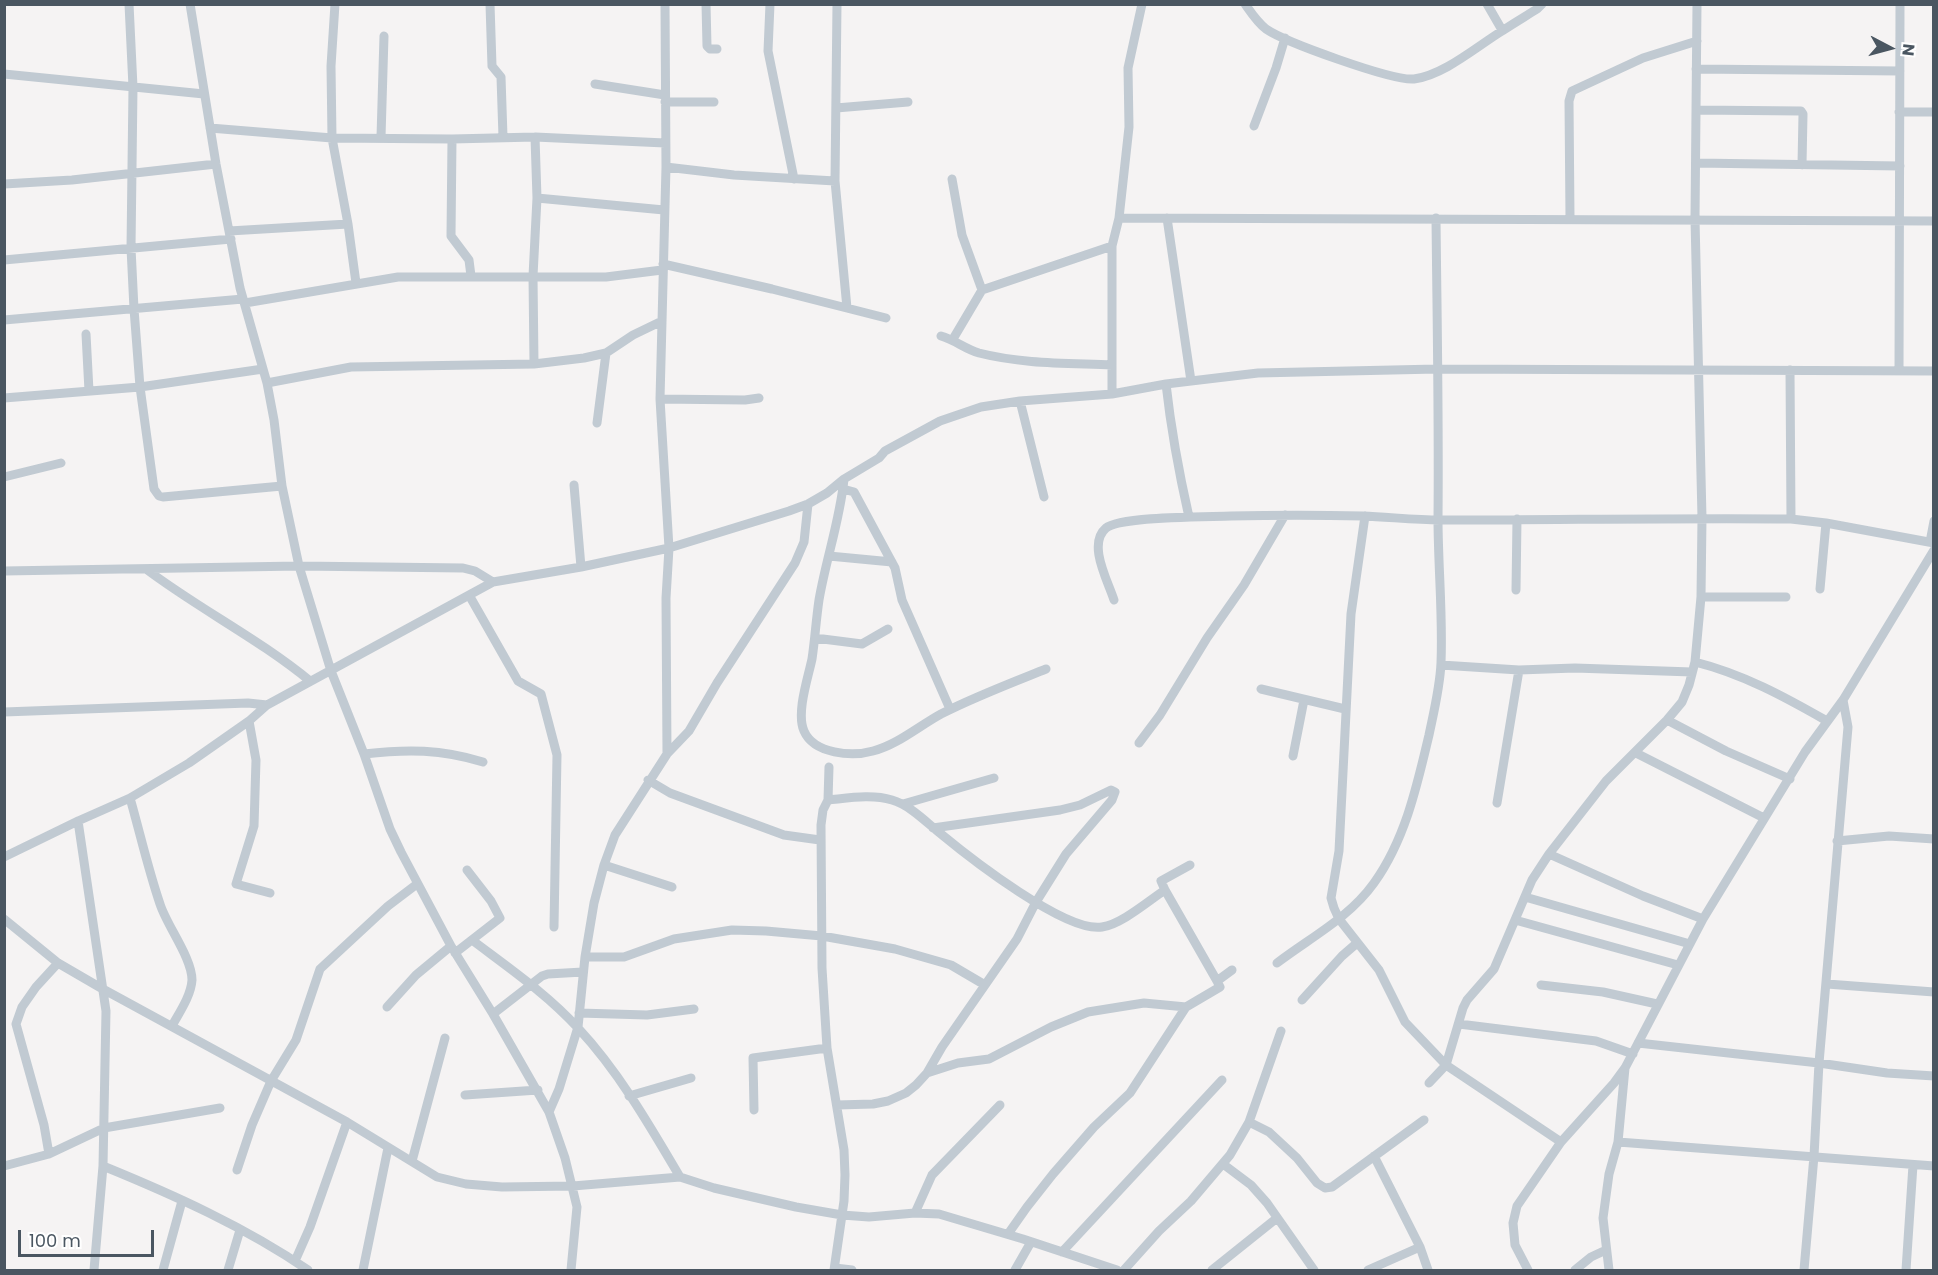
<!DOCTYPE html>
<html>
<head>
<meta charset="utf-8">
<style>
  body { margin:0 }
  #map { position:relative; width:1938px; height:1275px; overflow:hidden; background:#f5f3f3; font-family:Poppins,sans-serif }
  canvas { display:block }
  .frame { position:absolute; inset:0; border:6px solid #4a5661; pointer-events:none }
  .north { position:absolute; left:1860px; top:18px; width:60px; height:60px; -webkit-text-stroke:4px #fff; paint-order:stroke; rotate:96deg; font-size:16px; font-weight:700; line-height:24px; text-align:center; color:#4a5661 }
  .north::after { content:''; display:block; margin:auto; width:21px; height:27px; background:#4a5661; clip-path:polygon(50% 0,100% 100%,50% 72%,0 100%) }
  .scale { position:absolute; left:18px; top:1230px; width:136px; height:27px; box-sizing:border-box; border:3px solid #4a5661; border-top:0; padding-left:8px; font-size:18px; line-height:21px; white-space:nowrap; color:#4a5661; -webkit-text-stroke:4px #fff; paint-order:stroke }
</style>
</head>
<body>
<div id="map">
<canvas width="1938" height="1275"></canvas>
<div class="frame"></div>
<div class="north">N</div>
<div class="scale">100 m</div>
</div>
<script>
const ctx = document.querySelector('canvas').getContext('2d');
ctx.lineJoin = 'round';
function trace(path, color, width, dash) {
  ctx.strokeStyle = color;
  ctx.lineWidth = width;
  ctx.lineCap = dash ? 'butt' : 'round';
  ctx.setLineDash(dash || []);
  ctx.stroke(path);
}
const street = new Path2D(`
  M 129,4 L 133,87 L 131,248 L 134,309 L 140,387 L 154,489 L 159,496 L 163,497 L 282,486
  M 190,4 L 216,164 L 240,288 L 267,383 L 274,420 L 282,486 L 299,566 L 331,671 L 364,754 L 390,829 L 401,852 L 451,946 L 493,1014 L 549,1112 L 565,1158 L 577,1207 L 571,1270
  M 335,4 L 331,66 L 332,138 L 348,224 L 356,283
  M 490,4 L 492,66 L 501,77 L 503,137
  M 665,4 L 666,167 L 660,399 L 669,548 L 666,598 L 667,754
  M 706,4 L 707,46 L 710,49 L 717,49
  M 770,4 L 768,51 L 794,179
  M 837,4 L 835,181 L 847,308
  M 1245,4 C 1252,14 1257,22 1266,29 C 1285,42 1392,81 1414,79 C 1444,75 1476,47 1502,31 C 1514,23 1526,16 1537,9 L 1542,4
  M 1487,4 L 1502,30
  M 1696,69 L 1900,71
  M 4,74 L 204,94
  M 595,84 L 665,95
  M 665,102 L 714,102
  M 836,108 L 908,102
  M 1696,110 L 1801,111 L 1803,114 L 1802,165
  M 1899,112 L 1934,112
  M 1254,126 L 1276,68 L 1285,38
  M 210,128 L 332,138 L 452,139 L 535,137 L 665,143
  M 381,137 L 384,36
  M 452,139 L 451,236 L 469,260 L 471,276
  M 1696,163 L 1900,166
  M 666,167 L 734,175 L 835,181
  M 952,179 L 962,235 L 982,290
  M 4,184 L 72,180 L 216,164
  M 537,198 L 664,210
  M 1119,218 L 1934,221
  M 1167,218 L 1191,381
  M 1570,218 L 1569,101 L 1572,91 L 1643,58 L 1697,41
  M 229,231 L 348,224
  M 4,260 L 231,239
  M 663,264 L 772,289 L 886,318
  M 245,303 L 398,277 L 606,277 L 662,270
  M 4,320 L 243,299
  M 86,334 L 89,391
  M 941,336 C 955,340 965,349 979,353 C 1022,364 1067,363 1112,365
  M 953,339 L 982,290 L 1112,246
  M 534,364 L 533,276 L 537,198 L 535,137
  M 1790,370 L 1791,519
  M 1899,371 L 1900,4
  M 267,383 L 351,367 L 534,364 L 584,358 L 606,353 L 633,335 L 662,321
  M 1166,384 C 1171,429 1179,473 1189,517
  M 1112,394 L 1112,246 L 1119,218 L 1129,127 L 1128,68 L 1142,4
  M 4,398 L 140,387 L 263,369
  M 660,399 L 745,400 L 759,398
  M 1020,401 L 1044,497
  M 597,423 L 606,353
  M 4,477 L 61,463
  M 844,479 C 840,520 826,559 819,600 C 816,620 815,639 812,659 C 808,678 796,713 804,731 C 814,754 852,757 873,751 C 897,745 919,726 941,714 C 974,697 1011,683 1046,669
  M 574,485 L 581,567
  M 843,489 L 854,492 L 895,568 L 902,600 L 950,709
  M 1365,516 L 1351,614 L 1339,851 L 1331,898 L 1334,908 L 1339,919 L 1379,970 L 1405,1022 L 1446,1065 L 1561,1142
  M 1930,542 L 1934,521
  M 829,556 L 892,562
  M 146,569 C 199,609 259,639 310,681
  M 4,571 L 299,566 L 463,568 L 475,571 L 493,582 L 581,567 L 669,548 L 789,511 L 808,504 L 827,493 L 844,479 L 879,458 L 885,451 L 940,421 L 981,407 L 1020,401 L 1112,394 L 1166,384 L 1258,373 L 1437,369 L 1934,371
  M 1820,589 L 1826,523
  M 1516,590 L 1517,519
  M 469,595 L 518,681 L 541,694 L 557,755 L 554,927
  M 1701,597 L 1786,597
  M 1114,600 C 1108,581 1087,544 1106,528 C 1120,516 1208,517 1231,516 C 1275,515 1319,515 1363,516 C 1389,517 1415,520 1440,520 C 1557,520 1674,518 1791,519 L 1826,523 L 1934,543
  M 815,638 L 862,644 L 888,629
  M 1695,662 C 1743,674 1785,697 1827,721
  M 1441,665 L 1519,670 L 1575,668 L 1692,672
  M 1261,689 L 1345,709
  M 4,712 L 248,703 L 267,705
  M 1667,720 L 1726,751 L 1790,779
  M 249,721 L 256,760 L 254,826 L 236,884 L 270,893
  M 1139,743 L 1160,715 L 1207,638 L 1244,585 L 1285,515
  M 1636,753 L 1764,818
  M 364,754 C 407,749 441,749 483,762
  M 1293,756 L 1304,700
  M 829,767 L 828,800 L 823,810 L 821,825 L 822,968 L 827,1048 L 844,1150 L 845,1175 L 844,1201 L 834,1270
  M 648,780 L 670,793 L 784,835 L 820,840
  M 130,798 C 140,833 148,869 160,904 C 167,926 192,958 192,980 C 191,996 179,1013 172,1026
  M 828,800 C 849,798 872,794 892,800 C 910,805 927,823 941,834 C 970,858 1066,933 1102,927 C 1122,924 1148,901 1165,890 L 1217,981
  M 1497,803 L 1519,670
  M 903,804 L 994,778
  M 78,821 L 106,1011 L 103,1166 L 94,1270
  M 1837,841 L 1889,836 L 1934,839
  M 1549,854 L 1643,896 L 1703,919
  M 4,857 L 78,821 L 130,798 L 189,763 L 249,721 L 267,705 L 493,582
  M 604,865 L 672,887
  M 1165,890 L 1161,881 L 1190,865
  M 1525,897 L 1690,944
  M 4,919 L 58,963 L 101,988 L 347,1122 L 437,1177 L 466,1184 L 502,1187 L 573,1186 L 680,1177 L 714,1188 L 796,1207 L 842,1215 L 869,1217 L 915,1213 L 939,1214 L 1023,1239 L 1117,1270
  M 1515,920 L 1678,965
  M 472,940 C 509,968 547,994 578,1028 C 619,1072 650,1126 680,1177
  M 455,953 L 500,918 L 491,901 L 467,870
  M 585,957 L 624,957 L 674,939 L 732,930 L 766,931 L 822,936 L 895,949 L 951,965 L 985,985
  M 1277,963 C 1311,937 1349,918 1374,883 C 1405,840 1417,786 1429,735 C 1434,711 1440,687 1441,663 C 1443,615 1438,566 1438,518 C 1439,418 1437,318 1436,218
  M 1827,984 L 1934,992
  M 1541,985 L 1603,992 L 1657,1004
  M 1302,1000 L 1342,956 L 1357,943
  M 387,1007 L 416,975 L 451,946
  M 579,1013 L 647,1015 L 694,1009
  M 493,1014 L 542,976 L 548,974 L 583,972
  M 1459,1024 L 1596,1041 L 1633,1054
  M 1638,1043 L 1819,1063 L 1887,1073 L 1934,1076
  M 927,1073 L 958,1063 L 989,1059 L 1051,1027 L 1088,1012 L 1144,1003 L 1186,1007
  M 1429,1083 L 1446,1065 L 1463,1008 L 1467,1000 L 1494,969 L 1532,880 L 1549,854 L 1606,781 L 1667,720 L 1682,702 L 1689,685 L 1695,662 L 1701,597 L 1702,518 L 1695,219 L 1697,4
  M 465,1095 L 538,1090
  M 629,1096 L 691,1078
  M 837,1105 L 873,1104 L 888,1101 L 906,1093 L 916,1085 L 927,1073 L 942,1047 L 1017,939 L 1036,902 L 1066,854 L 1112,800 L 1115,792 L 1111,790 L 1080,805 L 1060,810 L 933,828
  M 754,1110 L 753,1058 L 827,1048
  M 549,1112 L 559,1089 L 578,1027 L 585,957 L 594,903 L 604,865 L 615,835 L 667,754 L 689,731 L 717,683 L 795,563 L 804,542 L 808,504
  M 1249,1122 L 1269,1132 L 1297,1158 L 1317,1183 L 1325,1188 L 1332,1187 L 1424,1120
  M 1618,1142 L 1934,1166
  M 49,1154 L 44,1125 L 16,1024 L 22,1007 L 36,987 L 58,963
  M 1374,1156 L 1420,1247 L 1428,1270
  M 412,1161 L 445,1038
  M 1223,1164 L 1251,1185 L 1267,1203 L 1314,1270
  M 4,1166 L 49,1154 L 104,1128 L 220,1108
  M 103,1166 C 174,1195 245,1227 308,1270
  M 237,1170 L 252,1125 L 271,1081 L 296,1040 L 320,969 L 388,906 L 417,884
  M 915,1213 L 932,1175 L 1000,1105
  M 1008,1234 L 1027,1207 L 1053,1174 L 1094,1127 L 1130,1093 L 1186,1007 L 1220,987 L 1217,981 L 1232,970
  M 1062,1252 L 1222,1080
  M 295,1261 L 310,1227 L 347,1122
  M 835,1268 L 852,1270
  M 163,1270 L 182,1201
  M 228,1270 L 240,1230
  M 363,1270 L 388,1148
  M 1015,1270 L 1031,1242
  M 1124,1270 L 1159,1231 L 1191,1201 L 1230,1155 L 1249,1122 L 1281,1031
  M 1212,1270 L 1277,1218
  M 1368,1270 L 1420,1247
  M 1528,1270 L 1515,1245 L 1513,1223 L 1517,1206 L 1561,1142 L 1614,1083 L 1625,1068 L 1703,919 L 1805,752 L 1843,700 L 1934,550
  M 1575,1270 L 1591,1257 L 1606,1250
  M 1609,1270 L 1603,1218 L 1609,1174 L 1618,1142 L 1625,1068
  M 1804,1270 L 1814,1156 L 1819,1063 L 1848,727 L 1843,700
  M 1906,1270 L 1913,1165`);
trace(street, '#c1cad2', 9);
</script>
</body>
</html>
